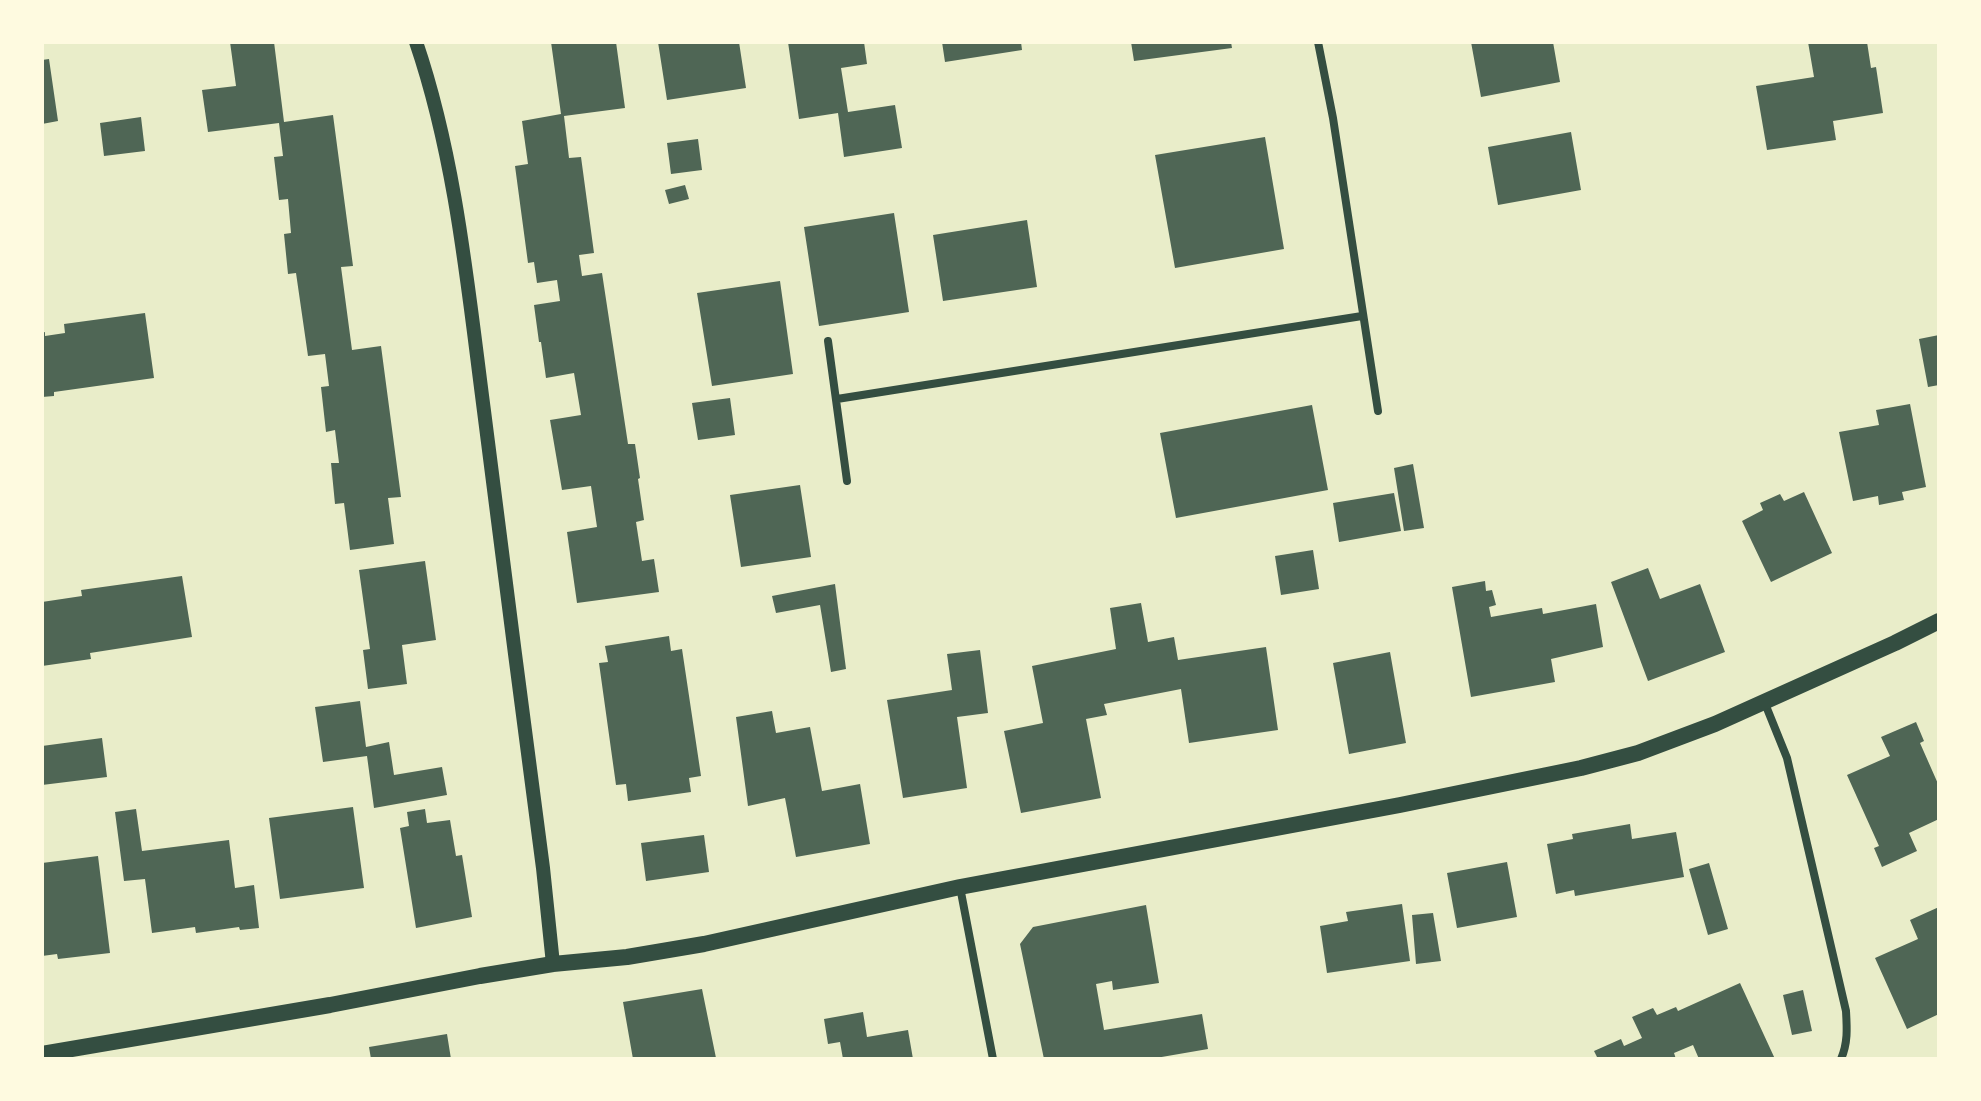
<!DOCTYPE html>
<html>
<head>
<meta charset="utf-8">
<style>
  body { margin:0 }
  #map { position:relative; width:1981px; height:1101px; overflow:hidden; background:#e9edc9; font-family:"PT Serif",serif }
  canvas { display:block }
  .frame { position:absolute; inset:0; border:44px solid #fefae0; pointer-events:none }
</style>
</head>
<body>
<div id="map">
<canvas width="1981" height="1101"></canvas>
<div class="frame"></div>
</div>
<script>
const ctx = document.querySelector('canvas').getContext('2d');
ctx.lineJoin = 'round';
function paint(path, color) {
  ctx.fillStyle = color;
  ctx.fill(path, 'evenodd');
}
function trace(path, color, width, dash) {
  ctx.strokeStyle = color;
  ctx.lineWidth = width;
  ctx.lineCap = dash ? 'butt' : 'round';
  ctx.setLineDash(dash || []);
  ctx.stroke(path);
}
const building = new Path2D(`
  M 230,42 L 274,42 L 284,122 L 333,115 L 353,266 L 341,267 L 352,350 L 381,346 L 401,497 L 388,498 L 394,544 L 350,550 L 344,503 L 335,504 L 331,463 L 339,463 L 335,430 L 326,432 L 321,387 L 329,386 L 325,354 L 308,356 L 296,273 L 288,274 L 284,234 L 291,233 L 288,199 L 279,200 L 274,157 L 283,156 L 279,123 L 208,132 L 202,90 L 236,86 Z
  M 551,42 L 616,42 L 625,108 L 564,116 L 569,158 L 581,157 L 594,253 L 579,255 L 582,276 L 602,273 L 628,444 L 635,444 L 640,478 L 638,479 L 644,520 L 636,522 L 642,561 L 654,559 L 659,592 L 577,603 L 567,532 L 597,527 L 591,486 L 562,490 L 550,420 L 581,415 L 574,373 L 546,378 L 541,342 L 539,342 L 534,305 L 560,301 L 557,280 L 537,283 L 534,262 L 528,263 L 515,166 L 528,164 L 522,121 L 561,114 Z
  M 658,42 L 739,42 L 746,88 L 667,100 Z
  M 788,42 L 864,42 L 867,64 L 841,68 L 848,112 L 895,105 L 902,148 L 844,157 L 838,113 L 799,119 Z
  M 942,42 L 1021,42 L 1022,50 L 945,62 Z
  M 1131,42 L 1231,42 L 1232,48 L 1134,61 Z
  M 1471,42 L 1553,42 L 1560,82 L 1481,97 Z
  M 1808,42 L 1867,42 L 1871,68 L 1876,67 L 1883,113 L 1833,121 L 1836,140 L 1767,150 L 1756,86 L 1814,77 Z
  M 49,59 L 58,121 L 42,124 L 42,60 Z
  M 141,117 L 145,151 L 104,156 L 100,123 Z
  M 1571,132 L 1581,190 L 1498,205 L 1488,147 Z
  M 1265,137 L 1284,249 L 1175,268 L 1155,155 Z
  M 698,139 L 702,170 L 671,174 L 667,143 Z
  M 685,185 L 689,199 L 669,204 L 665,190 Z
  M 894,213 L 909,312 L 819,326 L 804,227 Z
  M 1027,220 L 1037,287 L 943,301 L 933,235 Z
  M 780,281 L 793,374 L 712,386 L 697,293 Z
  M 145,313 L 154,378 L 54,392 L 54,396 L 42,397 L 42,333 L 45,332 L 45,336 L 65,333 L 64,324 Z
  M 1939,335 L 1939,385 L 1928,387 L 1919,339 Z
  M 730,398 L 735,435 L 698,440 L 692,403 Z
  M 1910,404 L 1926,487 L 1902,492 L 1904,500 L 1879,505 L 1878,496 L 1853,501 L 1839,432 L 1879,425 L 1876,410 Z
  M 1312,405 L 1328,490 L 1176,518 L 1160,433 Z
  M 1413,464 L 1424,528 L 1404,531 L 1394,468 Z
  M 800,485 L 811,557 L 741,567 L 730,495 Z
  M 1804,492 L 1832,553 L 1771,582 L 1742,521 L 1763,510 L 1760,503 L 1780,494 L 1784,501 Z
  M 1394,493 L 1401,531 L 1339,542 L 1333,503 Z
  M 1313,550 L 1319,589 L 1281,595 L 1275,556 Z
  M 425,561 L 436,640 L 402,645 L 407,684 L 368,689 L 363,650 L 370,649 L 359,570 Z
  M 1648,568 L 1660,599 L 1700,584 L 1725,652 L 1648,681 L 1611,582 Z
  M 182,576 L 192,637 L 90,653 L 91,659 L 42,666 L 42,602 L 82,596 L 81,590 Z
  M 1485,581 L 1486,591 L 1492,590 L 1496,605 L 1489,607 L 1491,617 L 1542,608 L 1543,614 L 1596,604 L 1603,647 L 1551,659 L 1555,682 L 1471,697 L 1452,587 Z
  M 835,584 L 846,669 L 831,672 L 820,605 L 776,613 L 772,596 Z
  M 1141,603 L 1148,642 L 1174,637 L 1178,660 L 1266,647 L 1278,730 L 1189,743 L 1181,689 L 1104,704 L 1107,715 L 1086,719 L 1101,798 L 1021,813 L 1004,731 L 1043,723 L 1032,666 L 1116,649 L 1110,608 Z
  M 669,636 L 671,651 L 682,649 L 701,776 L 689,778 L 691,792 L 628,801 L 626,784 L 616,785 L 599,663 L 608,662 L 605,646 Z
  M 980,650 L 988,713 L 957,717 L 967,788 L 903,798 L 887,700 L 952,690 L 947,654 Z
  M 1390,652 L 1406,743 L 1349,754 L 1333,663 Z
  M 360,701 L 366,747 L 389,742 L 394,775 L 442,767 L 447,795 L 374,808 L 367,756 L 323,762 L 315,707 Z
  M 772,711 L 776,733 L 810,727 L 822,791 L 860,784 L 870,844 L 796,857 L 785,798 L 748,806 L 736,717 Z
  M 1916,722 L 1924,741 L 1920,743 L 1939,786 L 1939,819 L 1909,833 L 1917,851 L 1882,867 L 1874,848 L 1879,846 L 1847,775 L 1890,756 L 1881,737 Z
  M 102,738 L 107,777 L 42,785 L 42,746 Z
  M 353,807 L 364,888 L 280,899 L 269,818 Z
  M 136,809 L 142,851 L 229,840 L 235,888 L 254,885 L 259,928 L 240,930 L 239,927 L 196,933 L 195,927 L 152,933 L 145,879 L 124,881 L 115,812 Z
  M 425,809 L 427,823 L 450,820 L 456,856 L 462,855 L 472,917 L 416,928 L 400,828 L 409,826 L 407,812 Z
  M 1630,824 L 1632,839 L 1676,832 L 1684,877 L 1575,896 L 1574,890 L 1556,894 L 1547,844 L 1573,839 L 1572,834 Z
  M 704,835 L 709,872 L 646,881 L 641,843 Z
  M 98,856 L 110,953 L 58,959 L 57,954 L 42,956 L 42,863 Z
  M 1507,862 L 1517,917 L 1457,928 L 1447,873 Z
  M 1709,863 L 1728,929 L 1708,935 L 1689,869 Z
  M 1402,904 L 1410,961 L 1327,973 L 1320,926 L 1348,921 L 1346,912 Z
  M 1146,905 L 1159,983 L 1113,990 L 1112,981 L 1096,984 L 1104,1030 L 1202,1014 L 1208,1049 L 1150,1059 L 1044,1059 L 1020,944 L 1033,927 Z
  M 1939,907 L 1939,1014 L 1907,1029 L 1875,958 L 1918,939 L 1910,920 Z
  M 1433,913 L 1441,961 L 1416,964 L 1412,915 Z
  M 1740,983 L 1775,1059 L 1699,1059 L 1693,1045 L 1674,1053 L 1676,1059 L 1598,1059 L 1594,1051 L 1621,1039 L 1624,1046 L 1642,1038 L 1632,1017 L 1653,1008 L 1657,1015 L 1676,1007 L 1678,1011 Z
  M 702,989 L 716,1058 L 633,1059 L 623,1002 Z
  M 1803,990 L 1812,1031 L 1792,1035 L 1783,995 Z
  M 863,1012 L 867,1037 L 908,1030 L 913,1059 L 843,1059 L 840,1042 L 828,1044 L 824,1019 Z
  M 447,1034 L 451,1059 L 371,1059 L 369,1047 Z`);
const minor = new Path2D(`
  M 1318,42 L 1333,118 L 1378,411
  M 828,341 L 847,481
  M 837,399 L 1362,316
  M 1764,701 L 1787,758 L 1846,1011 C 1847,1028 1848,1043 1841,1059
  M 960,887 L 993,1059`);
const tertiary = new Path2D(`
  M 416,42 C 456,159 468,289 484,411 C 503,563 523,716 543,868 L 553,964`);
const secondary = new Path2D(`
  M 42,1054 L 330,1005 L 480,976 L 553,964 L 627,957 L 704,944 L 960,887 L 1400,805 L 1581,768 L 1638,753 L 1715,724 L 1895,643 L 1939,621`);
paint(building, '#4f6655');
trace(minor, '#344e41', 8);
trace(tertiary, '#344e41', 14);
trace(secondary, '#344e41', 16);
</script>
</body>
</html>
